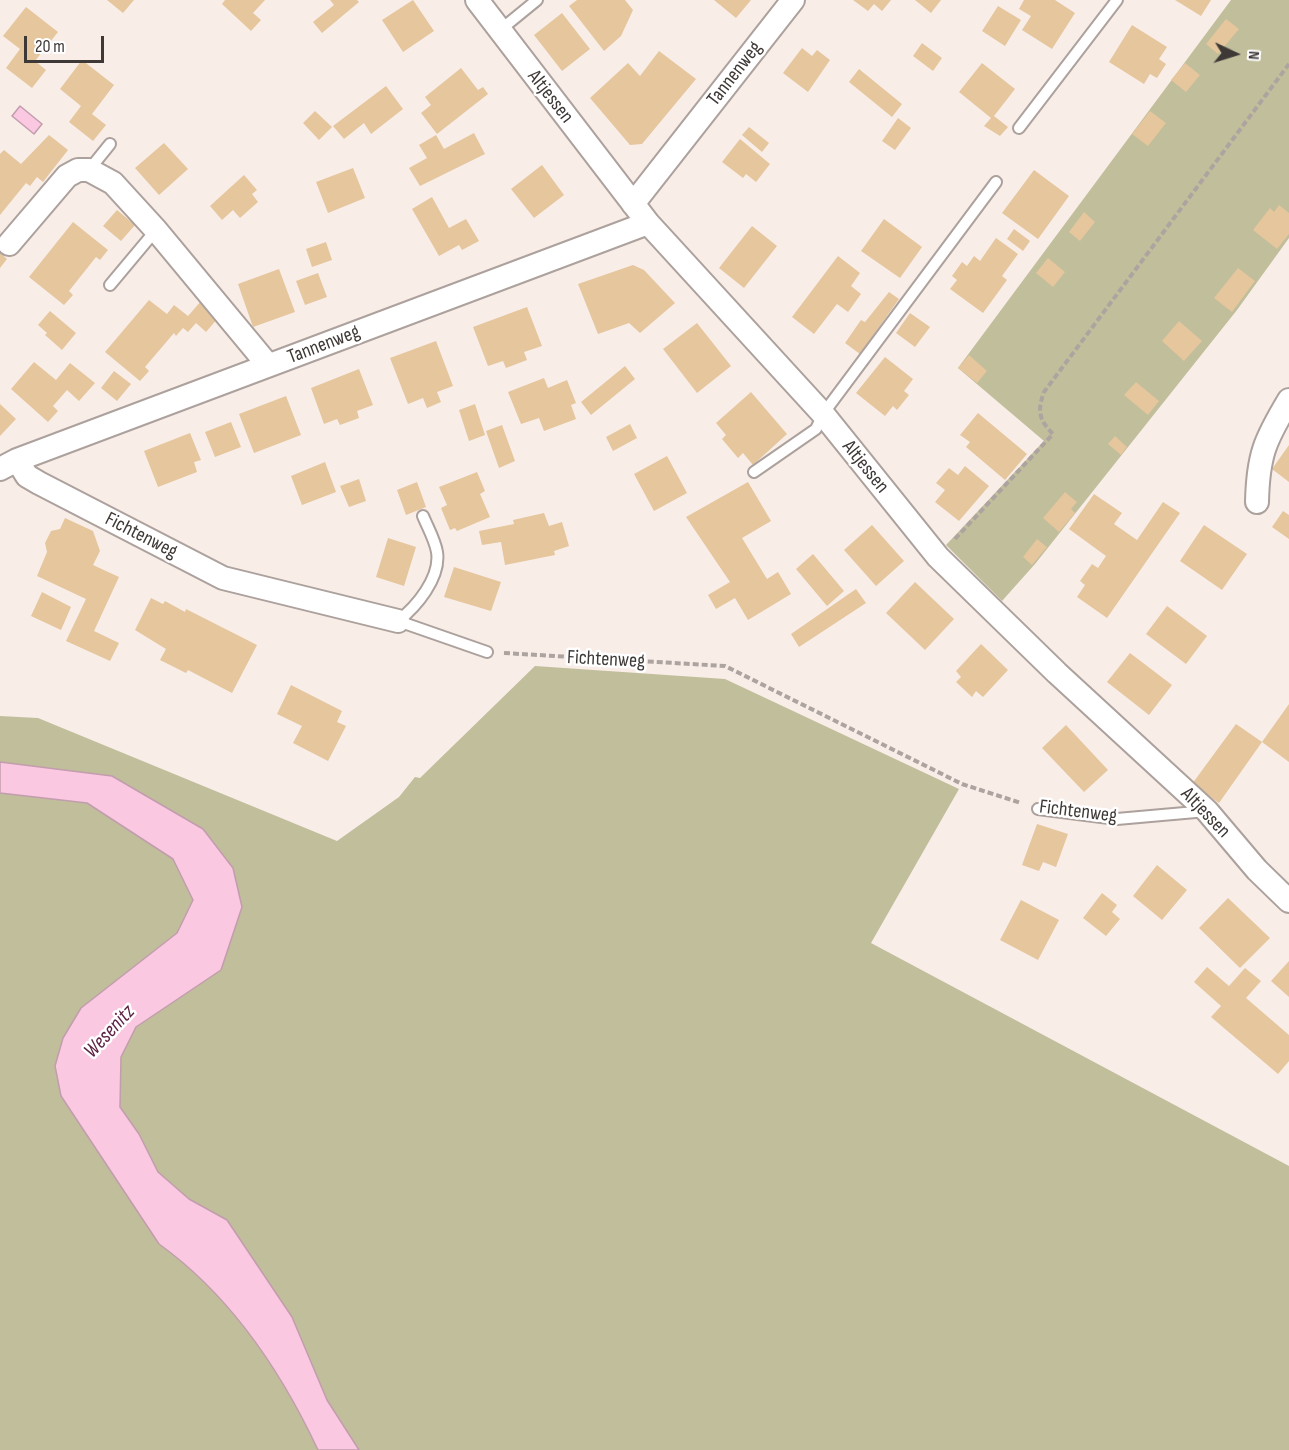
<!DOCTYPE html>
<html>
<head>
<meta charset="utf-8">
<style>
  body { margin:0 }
  #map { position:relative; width:1289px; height:1450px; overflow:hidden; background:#f9ede8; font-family:"Sofia Sans Condensed",sans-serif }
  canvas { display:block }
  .north { position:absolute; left:1205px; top:24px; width:60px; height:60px; -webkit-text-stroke:4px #fff; paint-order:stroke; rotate:94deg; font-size:16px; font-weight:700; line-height:24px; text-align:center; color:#3e3937 }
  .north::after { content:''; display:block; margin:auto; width:21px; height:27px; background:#3e3937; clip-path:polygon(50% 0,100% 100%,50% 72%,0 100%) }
  .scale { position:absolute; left:24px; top:36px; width:80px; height:27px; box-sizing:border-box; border:3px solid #3e3937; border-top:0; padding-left:8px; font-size:18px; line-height:21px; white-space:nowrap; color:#3e3937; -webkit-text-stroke:4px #fff; paint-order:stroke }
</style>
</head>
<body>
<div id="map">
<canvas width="1289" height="1450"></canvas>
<div class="north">N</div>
<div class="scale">20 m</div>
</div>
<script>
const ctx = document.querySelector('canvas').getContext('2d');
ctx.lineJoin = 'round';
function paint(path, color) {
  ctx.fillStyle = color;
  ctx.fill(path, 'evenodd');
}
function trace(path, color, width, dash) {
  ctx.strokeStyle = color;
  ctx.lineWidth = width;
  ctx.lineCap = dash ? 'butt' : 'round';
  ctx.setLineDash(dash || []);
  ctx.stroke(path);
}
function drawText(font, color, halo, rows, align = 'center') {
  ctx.font = font + ' "Sofia Sans Condensed",sans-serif';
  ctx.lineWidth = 5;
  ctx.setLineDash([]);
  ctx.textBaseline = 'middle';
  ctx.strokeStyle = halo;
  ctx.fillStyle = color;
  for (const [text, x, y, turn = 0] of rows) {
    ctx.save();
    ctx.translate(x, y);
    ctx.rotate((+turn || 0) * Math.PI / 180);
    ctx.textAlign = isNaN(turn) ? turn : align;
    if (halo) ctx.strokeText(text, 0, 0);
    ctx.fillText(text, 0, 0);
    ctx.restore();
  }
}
const green = new Path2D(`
  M 1231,0 L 1289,0 L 1289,238 L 1237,310 L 1035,564 L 1002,601 L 946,545 L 1044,441 L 958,368 Z
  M 535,666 L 725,679 L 959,789 L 871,943 L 1289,1166 L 1289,1450 L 0,1450 L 0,716 L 38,718 L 337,841 L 399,797 L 415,777 L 420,778 Z`);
const water = new Path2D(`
  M 20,106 L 42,124 L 34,134 L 12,116 Z
  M 0,762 L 112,776 L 203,829 L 233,868 L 242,907 L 221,970 L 136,1027 L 121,1057 L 120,1107 L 139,1134 L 158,1172 L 189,1199 L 227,1220 L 292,1317 L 327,1400 L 359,1450 L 318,1450 C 281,1371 230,1295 159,1244 L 61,1096 L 55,1066 L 63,1038 L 81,1008 L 177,933 L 193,900 L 173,859 L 87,803 L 0,793 Z`);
const building = new Path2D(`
  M 107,0 L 134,0 L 123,13 Z
  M 225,0 L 265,0 L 253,13 L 261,20 L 251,31 L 222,4 Z
  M 330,0 L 357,0 L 359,2 L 322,33 L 313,22 L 334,5 Z
  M 413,0 L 434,31 L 403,52 L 382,20 Z
  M 577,0 L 625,0 L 633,10 L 621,36 L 604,51 L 569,6 Z
  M 714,0 L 751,0 L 736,18 Z
  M 853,0 L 891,0 L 882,11 L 874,4 L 868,11 Z
  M 915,0 L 941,0 L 931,13 Z
  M 1024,0 L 1055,0 L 1075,13 L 1052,49 L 1022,30 L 1031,16 L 1019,9 Z
  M 1175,0 L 1211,0 L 1201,16 Z
  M 998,6 L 1021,20 L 1005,46 L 982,31 Z
  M 26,7 L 58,32 L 35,61 L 46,70 L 32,88 L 6,68 L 20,49 L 3,36 Z
  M 562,13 L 590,49 L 562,71 L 534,35 Z
  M 1226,19 L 1239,29 L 1218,54 L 1206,44 Z
  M 1132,25 L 1167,47 L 1159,59 L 1166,64 L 1157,78 L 1150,74 L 1144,84 L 1109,62 Z
  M 922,43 L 942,58 L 933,71 L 913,56 Z
  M 802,48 L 812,56 L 817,50 L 830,60 L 808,92 L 783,73 Z
  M 659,51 L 696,79 L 642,144 L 630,145 L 590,98 L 628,63 L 640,76 Z
  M 82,60 L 114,85 L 92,114 L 106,125 L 93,141 L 69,122 L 81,106 L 60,89 Z
  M 982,63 L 1015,89 L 994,116 L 1008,127 L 1000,136 L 984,126 L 991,118 L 959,92 Z
  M 1185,63 L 1200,75 L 1186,92 L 1171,80 Z
  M 461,68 L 478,90 L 483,87 L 488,94 L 437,134 L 421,113 L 431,105 L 425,97 Z
  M 859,69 L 902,104 L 892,117 L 849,82 Z
  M 386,86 L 403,109 L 371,134 L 364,123 L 344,139 L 333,126 Z
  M 315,111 L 332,127 L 319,140 L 303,123 Z
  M 1150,111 L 1166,123 L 1148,146 L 1132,134 Z
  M 898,118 L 911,128 L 895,150 L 882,141 Z
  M 749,127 L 769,143 L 762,152 L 742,135 Z
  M 474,133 L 485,154 L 420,186 L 409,168 L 427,158 L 419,145 L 436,135 L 444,149 Z
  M 49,135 L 68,150 L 43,182 L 37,177 L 30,186 L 26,183 L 0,215 L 0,154 L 4,150 L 21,164 Z
  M 740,139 L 770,164 L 756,182 L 746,174 L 743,178 L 722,162 Z
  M 164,143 L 188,169 L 159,195 L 135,168 Z
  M 542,165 L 564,195 L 534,218 L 511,189 Z
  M 353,168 L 365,198 L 328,213 L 316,182 Z
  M 1034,170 L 1069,196 L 1038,239 L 1002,213 Z
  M 244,175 L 257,190 L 252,194 L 258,202 L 240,218 L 233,210 L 222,220 L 210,206 Z
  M 432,197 L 449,228 L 466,219 L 479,241 L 462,250 L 459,245 L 439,256 L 412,209 Z
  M 1279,205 L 1289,213 L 1289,234 L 1277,249 L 1253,230 L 1270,208 L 1274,212 Z
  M 117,210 L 135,225 L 121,241 L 103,226 Z
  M 1084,212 L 1095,222 L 1080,241 L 1069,232 Z
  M 884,219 L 922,247 L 900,278 L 861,251 Z
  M 73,222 L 108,250 L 100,260 L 96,257 L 69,291 L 73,295 L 64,305 L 29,277 Z
  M 752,226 L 777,246 L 744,288 L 719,268 Z
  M 1014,229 L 1030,241 L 1023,251 L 1007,239 Z
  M 996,238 L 1018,254 L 1002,276 L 1007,280 L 983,313 L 950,289 L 957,280 L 952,276 L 962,262 L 967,266 L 974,256 L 980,261 Z
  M 326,242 L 332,260 L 312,267 L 306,249 Z
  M 0,253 L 7,259 L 0,268 Z
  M 838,256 L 860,273 L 851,286 L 861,294 L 848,312 L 837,304 L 814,334 L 792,317 Z
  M 1048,258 L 1065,272 L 1053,287 L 1036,273 Z
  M 633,265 L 644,270 L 675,303 L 640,333 L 629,323 L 598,334 L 578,284 Z
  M 1238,268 L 1255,281 L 1232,312 L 1214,298 Z
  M 279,269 L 295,312 L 253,327 L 238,284 Z
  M 318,273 L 327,297 L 305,305 L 296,281 Z
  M 889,292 L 899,299 L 860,354 L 845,343 L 861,320 L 865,322 Z
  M 149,300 L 167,314 L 174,305 L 188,316 L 202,300 L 218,318 L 206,332 L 196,323 L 188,332 L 183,328 L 176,336 L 174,333 L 145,367 L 149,371 L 140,381 L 105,352 Z
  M 527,307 L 542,346 L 524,352 L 527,360 L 506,368 L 503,361 L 488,366 L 473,327 Z
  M 50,311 L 76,333 L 62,350 L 45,335 L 47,333 L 38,325 Z
  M 910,313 L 930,327 L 915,347 L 896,333 Z
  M 1179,321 L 1202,341 L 1184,361 L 1162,341 Z
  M 697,323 L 731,366 L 697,393 L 663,349 Z
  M 436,341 L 453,386 L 437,392 L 441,402 L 427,408 L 423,398 L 408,404 L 390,358 Z
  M 969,355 L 987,371 L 977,383 L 958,368 Z
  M 885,357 L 913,379 L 904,391 L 909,395 L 897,410 L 893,406 L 885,416 L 856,393 Z
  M 34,362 L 56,380 L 70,363 L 95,383 L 79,401 L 67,390 L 53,406 L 58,411 L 48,422 L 11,389 Z
  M 625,366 L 635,379 L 591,415 L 581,402 Z
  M 359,369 L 373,405 L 357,411 L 359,418 L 340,425 L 337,419 L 324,424 L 311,388 Z
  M 114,371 L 131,384 L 117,401 L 101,388 Z
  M 544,378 L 548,388 L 567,380 L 576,403 L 571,405 L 576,419 L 544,431 L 539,418 L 521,424 L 508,392 Z
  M 1136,382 L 1159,401 L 1148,415 L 1124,395 Z
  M 751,392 L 787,434 L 753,465 L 743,453 L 738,458 L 722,439 L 726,435 L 716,423 Z
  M 286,396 L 301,435 L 254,453 L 239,414 Z
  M 0,404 L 16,419 L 0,436 Z
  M 475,404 L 485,435 L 469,441 L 459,410 Z
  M 978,413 L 1027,454 L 1005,480 L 966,447 L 970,442 L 960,435 Z
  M 231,422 L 241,447 L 215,457 L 205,432 Z
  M 630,424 L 637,438 L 613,451 L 606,437 Z
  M 502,425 L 515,461 L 499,468 L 486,431 Z
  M 190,433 L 201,460 L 194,462 L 197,472 L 158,487 L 144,451 Z
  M 1115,436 L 1127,447 L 1121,455 L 1108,444 Z
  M 1289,445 L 1289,482 L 1272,469 Z
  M 667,456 L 687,493 L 654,511 L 634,474 Z
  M 325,462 L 336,492 L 302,505 L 291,476 Z
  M 965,466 L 989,486 L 959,521 L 935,502 L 945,490 L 936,483 L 949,468 L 958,475 Z
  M 477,472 L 485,491 L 480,494 L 490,517 L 457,531 L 455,528 L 450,530 L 441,508 L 447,505 L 439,487 Z
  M 359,479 L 366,501 L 349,507 L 340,486 Z
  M 417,482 L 426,507 L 406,515 L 397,490 Z
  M 748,482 L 771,521 L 742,538 L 767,579 L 778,572 L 791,594 L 748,620 L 735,598 L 716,609 L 708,595 L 730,582 L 686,517 Z
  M 1065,492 L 1077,502 L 1071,509 L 1075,513 L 1059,532 L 1043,518 Z
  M 1094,494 L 1122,513 L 1114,524 L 1137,540 L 1163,502 L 1180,513 L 1107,618 L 1077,597 L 1085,585 L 1080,581 L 1092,564 L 1098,568 L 1106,556 L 1069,529 Z
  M 1283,511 L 1289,515 L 1289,539 L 1272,527 Z
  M 544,513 L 549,526 L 562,522 L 569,546 L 554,551 L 555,555 L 505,565 L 501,542 L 482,545 L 479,531 L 514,524 L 513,520 Z
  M 65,518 L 93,531 L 100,551 L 93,565 L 119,577 L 94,631 L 119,643 L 110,661 L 66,641 L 86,599 L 37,576 L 47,552 L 45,543 L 51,531 L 60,529 Z
  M 872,525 L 904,561 L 876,586 L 844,550 Z
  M 1204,525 L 1247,554 L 1222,590 L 1180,561 Z
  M 388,538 L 416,547 L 404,586 L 376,577 Z
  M 1037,539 L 1047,547 L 1032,565 L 1023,557 Z
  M 813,554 L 844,591 L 827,606 L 796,569 Z
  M 454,567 L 501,582 L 491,611 L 444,597 Z
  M 915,582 L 954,619 L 925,650 L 886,613 Z
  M 856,589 L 866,603 L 799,647 L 791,634 Z
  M 42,592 L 71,607 L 61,630 L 31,616 Z
  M 151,598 L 163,604 L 165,601 L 185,612 L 186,609 L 257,645 L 232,693 L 188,670 L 186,673 L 160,660 L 166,649 L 135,630 Z
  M 1167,606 L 1207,636 L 1186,664 L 1146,634 Z
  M 981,644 L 1008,670 L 983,697 L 976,691 L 972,697 L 956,682 L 961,677 L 956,671 Z
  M 1130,653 L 1172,685 L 1149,715 L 1107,682 Z
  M 291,685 L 342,711 L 337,722 L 346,726 L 328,761 L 293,743 L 302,726 L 277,714 Z
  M 1289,704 L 1289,762 L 1262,742 Z
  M 1236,724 L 1262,742 L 1219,803 L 1192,784 Z
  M 1066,725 L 1108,770 L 1084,792 L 1042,748 Z
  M 1037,824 L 1068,834 L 1056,867 L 1043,862 L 1039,871 L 1022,865 Z
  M 1157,865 L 1187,890 L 1162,920 L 1133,896 Z
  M 1102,893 L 1117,905 L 1112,912 L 1120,919 L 1106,936 L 1083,918 Z
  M 1228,898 L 1270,938 L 1240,968 L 1199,928 Z
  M 1021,900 L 1059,920 L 1038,960 L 1000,940 Z
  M 1289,961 L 1289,997 L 1271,981 Z
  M 1207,967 L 1229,986 L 1245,968 L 1261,981 L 1246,998 L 1289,1035 L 1289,1061 L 1278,1074 L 1211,1017 L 1221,1006 L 1194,982 Z`);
const path = new Path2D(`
  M 955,539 L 1053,434 C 1039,420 1037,411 1044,392 L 1289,64
  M 504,653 L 725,666 L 962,784 L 1021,803`);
const lane = new Path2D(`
  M 499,31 L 537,0
  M 1019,128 L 1117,0
  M 89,170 L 110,144
  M 110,285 L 156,230
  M 754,472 L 816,429 L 823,414 L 996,182
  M 398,621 C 416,607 441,578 437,552 C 435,540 428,528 423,516
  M 398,621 L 487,652
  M 1038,809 L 1117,819 L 1207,811`);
const street = new Path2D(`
  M 477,0 L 648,223 L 823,414 L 938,557 L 1057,673 L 1207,811 L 1257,870 L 1289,901
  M 633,204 L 793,0
  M 9,244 L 67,176 L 78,170 L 89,170 L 113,183 L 156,230 L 268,365
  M 17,460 L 27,476 L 39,483 L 223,578 L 398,621
  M 0,469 L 17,460 L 648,223
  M 1257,502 C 1258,455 1265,440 1289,400`);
const streetNames = [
  ["Tannenweg",735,74,-52],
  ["Altjessen",550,97,52],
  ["Tannenweg",324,345,-21],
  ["Altjessen",865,467,51],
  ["Fichtenweg",141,536,27],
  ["Fichtenweg",606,660,3],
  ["Fichtenweg",1078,812,7],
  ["Altjessen",1205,813,46]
];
const waterNames = [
  ["Wesenitz",110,1032,-47]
];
paint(green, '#c1be9b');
paint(water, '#fac8e0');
trace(water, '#c29dad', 1.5);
paint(building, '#e5c69d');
trace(lane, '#aca19c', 14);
trace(street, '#aca19c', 26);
trace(path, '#ada4a0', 4, [6, 3]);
trace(lane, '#fff', 10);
trace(street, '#fff', 22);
drawText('20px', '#3e3937', '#fff', streetNames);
drawText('italic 21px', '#5e2344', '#fff', waterNames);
</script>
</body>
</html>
